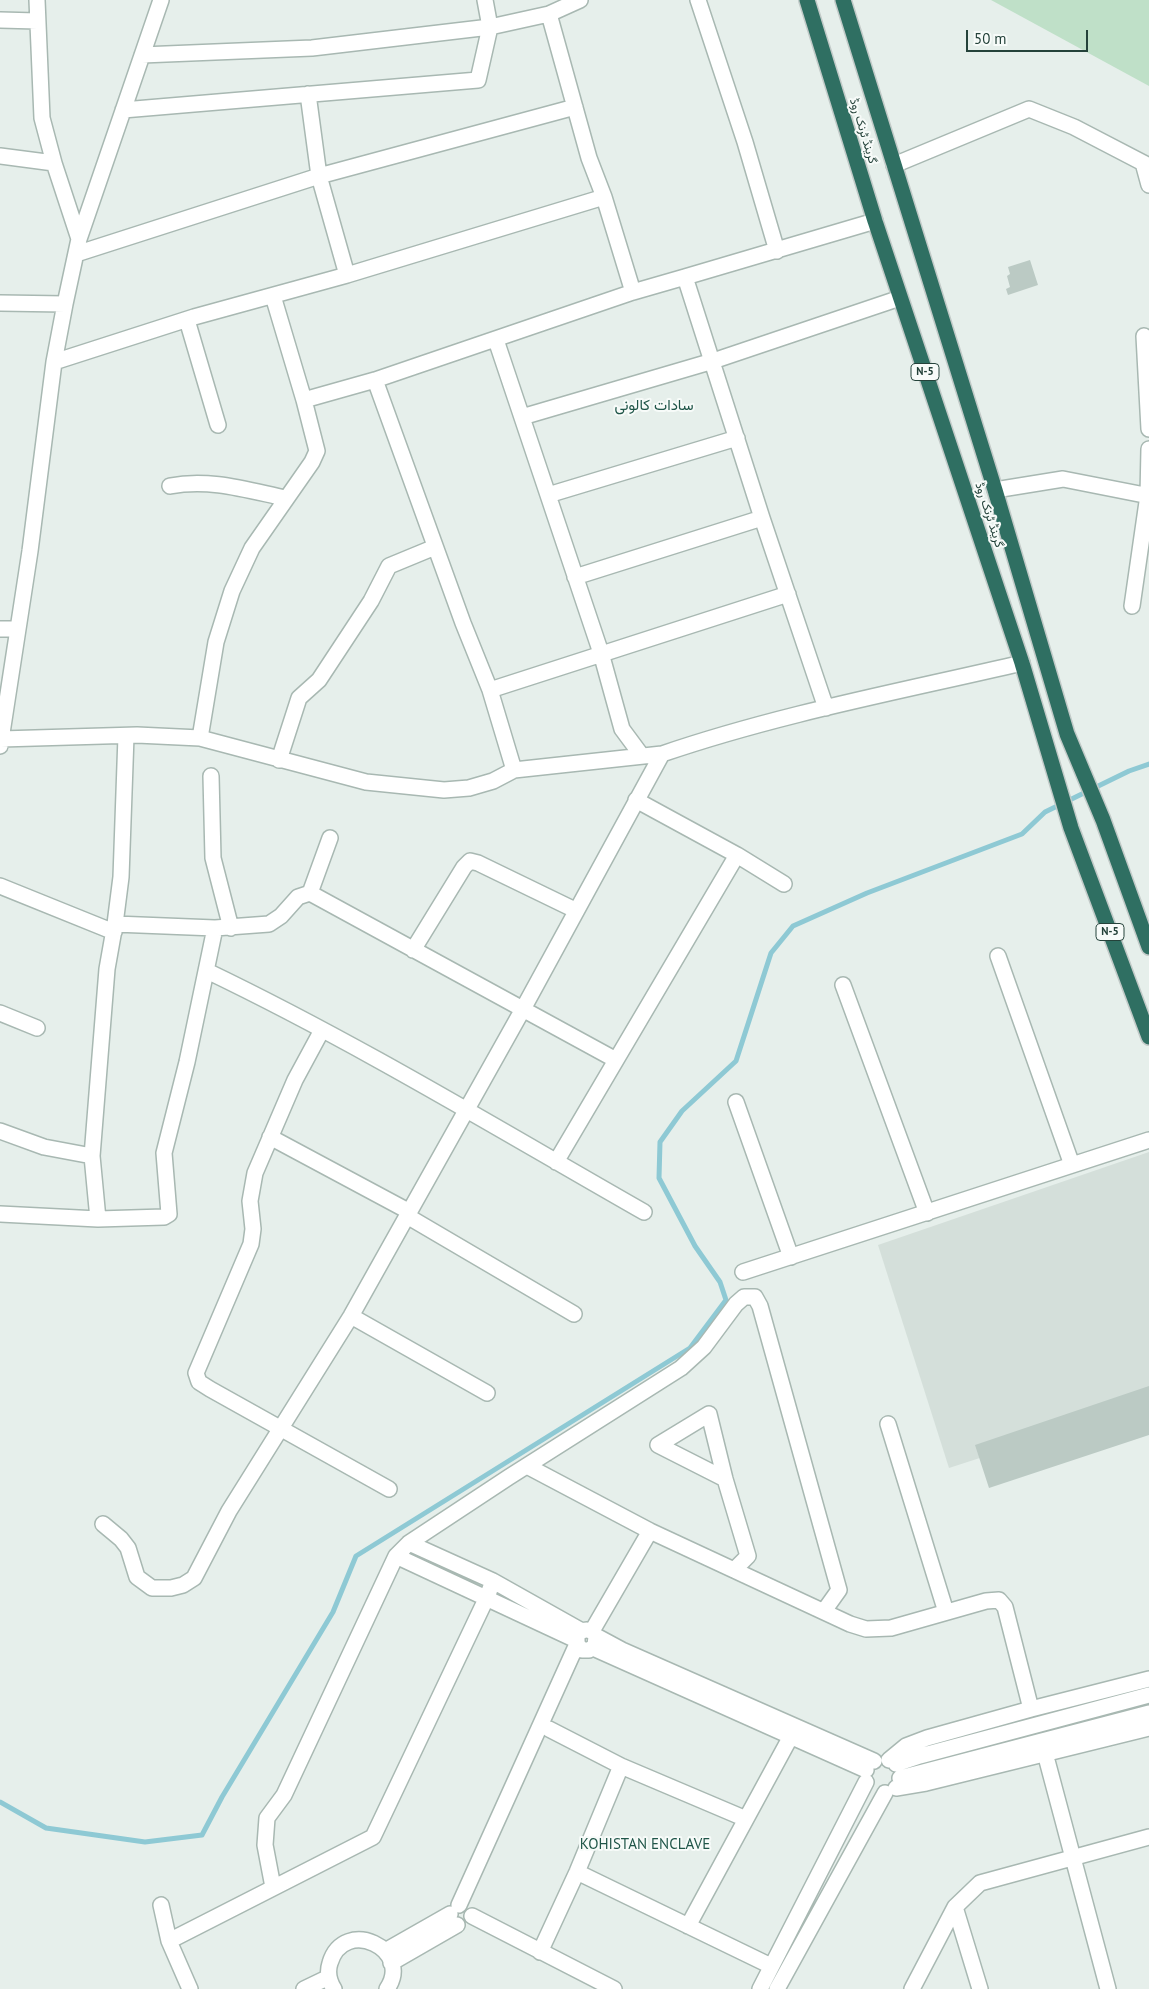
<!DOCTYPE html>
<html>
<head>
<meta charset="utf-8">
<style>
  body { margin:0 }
  #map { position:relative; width:1149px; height:1989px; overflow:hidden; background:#e6efeb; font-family:"PT Sans",sans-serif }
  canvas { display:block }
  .scale { position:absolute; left:966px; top:30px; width:122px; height:22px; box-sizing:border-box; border:2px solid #24423a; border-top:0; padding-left:6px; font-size:15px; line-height:18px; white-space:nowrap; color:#24423a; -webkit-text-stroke:4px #f7fbf9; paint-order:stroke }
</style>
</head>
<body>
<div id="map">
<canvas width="1149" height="1989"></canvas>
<div class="scale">50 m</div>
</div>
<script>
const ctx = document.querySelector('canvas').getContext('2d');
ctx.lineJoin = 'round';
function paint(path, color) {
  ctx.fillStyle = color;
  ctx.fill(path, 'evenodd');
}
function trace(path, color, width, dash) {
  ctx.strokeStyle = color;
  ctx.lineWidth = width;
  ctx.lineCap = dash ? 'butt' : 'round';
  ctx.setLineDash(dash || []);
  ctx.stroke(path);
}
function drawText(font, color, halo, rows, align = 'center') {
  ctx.font = font + ' "PT Sans",Vazirmatn,sans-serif';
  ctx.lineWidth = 4;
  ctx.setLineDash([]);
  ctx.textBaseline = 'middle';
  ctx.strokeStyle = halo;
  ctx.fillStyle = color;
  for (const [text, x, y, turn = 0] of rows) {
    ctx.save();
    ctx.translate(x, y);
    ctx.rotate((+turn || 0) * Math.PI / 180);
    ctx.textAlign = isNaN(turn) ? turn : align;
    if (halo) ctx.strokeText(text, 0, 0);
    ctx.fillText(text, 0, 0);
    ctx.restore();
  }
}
const built = new Path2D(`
  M 1149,1152 L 1149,1403 L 949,1468 L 878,1245 Z`);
const green = new Path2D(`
  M 991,0 L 1149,0 L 1149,86 Z`);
const stream = new Path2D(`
  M 0,1802 L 46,1828 L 145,1842 L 202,1835 L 222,1797 L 333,1612 L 356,1556 L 690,1348 L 726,1300 L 720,1282 L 695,1246 L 659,1178 L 660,1142 L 682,1111 L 736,1061 L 771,953 L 793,926 L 867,893 L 1022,834 L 1045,812 L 1129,771 L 1149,764`);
const building = new Path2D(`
  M 1030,260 L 1038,285 L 1008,295 L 1006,289 L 1010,287 L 1007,276 L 1010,274 L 1008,267 Z
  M 1149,1386 L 1149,1435 L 989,1488 L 975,1445 Z`);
const street = new Path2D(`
  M 37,0 L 42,118 L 54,163 L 79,239
  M 698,0 L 745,142 L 777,251
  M 549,14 L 589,158 L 604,197
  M 0,20 L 37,21
  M 142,55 L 312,48 L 490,27 L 549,14 L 580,0
  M 308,94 L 319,176 L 347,275
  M 123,110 L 478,80 L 490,27 L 485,0
  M 0,156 L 54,163
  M 1143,163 L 1149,185
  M 894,165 L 1029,109 L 1074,127 L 1149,166
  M 76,254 L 319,176 L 575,107
  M 685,277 L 875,221
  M 273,296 L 304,400
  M 0,303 L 65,304
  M 187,320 L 218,425
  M 1144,336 L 1149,429
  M 496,340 L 601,653 L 622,729 L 642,756
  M 54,362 L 194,317 L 347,275 L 604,197 L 633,292
  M 375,380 L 463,623 L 490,690 L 514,770
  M 522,417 L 713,361 L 900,298
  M 170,486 C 209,478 247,490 285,498
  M 995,490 L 1063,479 L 1149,496
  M 548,495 L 737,438
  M 575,577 L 762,518
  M 1132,606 L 1148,495 L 1149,449
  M 0,629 L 18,629
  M 490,690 L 788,594
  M 200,738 L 216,642 L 232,591 L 252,548 L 312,462 L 317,451 L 304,400 L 375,380 L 633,292 L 685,277 L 762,518 L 826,708
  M 1,739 L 137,735 L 200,738 L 366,782 L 444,790 L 469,788 L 493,781 L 514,770 L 662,754
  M 0,746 L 30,551 L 54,362 L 65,304 L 79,239 L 161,0
  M 279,760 L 299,698 L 319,680 L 371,601 L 389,566 L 435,547
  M 211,776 L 213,858 L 231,928
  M 636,800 L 737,855 L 784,884
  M 0,886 L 114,932
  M 310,893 L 330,838
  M 115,924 L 215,928 L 269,924 L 281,916 L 298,897 L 310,893 L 616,1060
  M 413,950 L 464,867 L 470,861 L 478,863 L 575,910
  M 998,956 L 1072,1165
  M 207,971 C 357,1043 500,1130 644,1212
  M 843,985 L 927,1213
  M 0,1013 L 37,1028
  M 322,1030 L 295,1080 L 255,1173 L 250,1201 L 253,1229 L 251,1244 L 196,1373 L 199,1382 L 210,1389 L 389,1489
  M 736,1102 L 791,1257
  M 0,1131 L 44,1147 L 92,1156
  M 270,1137 L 410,1212
  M 556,1162 L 737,855
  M 0,1214 L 98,1219 L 164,1217 L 169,1214 L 164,1153 L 187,1062 L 215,928
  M 407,1216 L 574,1314
  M 98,1219 L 92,1156 L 107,969 L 115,924 L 121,877 L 126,736
  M 743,1272 L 1149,1140
  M 351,1316 L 487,1393
  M 888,1424 L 946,1612
  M 527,1466 L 650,1531 L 850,1624 L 866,1629 L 891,1628 L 986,1601 L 999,1600 L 1005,1607 L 1031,1709
  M 725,1479 L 658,1445 L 709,1414 L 725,1479 L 748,1556 L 734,1570
  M 103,1524 L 121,1539 L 128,1548 L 137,1577 L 152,1588 L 171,1588 L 183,1585 L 194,1578 L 229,1511 L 351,1316 L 523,1009 L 662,754 C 779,714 902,691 1022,663
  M 409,1543 L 493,1581 L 582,1631
  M 396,1556 L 576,1640
  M 592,1631 L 650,1531
  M 596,1636 L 622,1650 L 874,1761
  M 593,1648 L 866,1770
  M 549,1729 L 621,1766 L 746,1819
  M 1045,1753 L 1108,1989
  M 889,1760 L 906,1746 L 927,1738 L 1031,1709 L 1149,1679
  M 896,1764 L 920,1756 L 1149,1695
  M 900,1778 L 1149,1713
  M 896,1788 L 926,1783 L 1149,1728
  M 577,1872 L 771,1966
  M 273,1887 L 265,1845 L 267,1818 L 284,1795 L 396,1556 L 409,1543 L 509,1477 L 681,1368 L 704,1347 L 736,1304 L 744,1297 L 755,1297 L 760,1306 L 839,1590 L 824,1611
  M 161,1905 L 169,1941 L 190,1989
  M 459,1905 L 577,1644 L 577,1636 C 582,1628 591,1628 596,1636 L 595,1646 L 589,1650 L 582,1650 L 577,1644
  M 955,1907 L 980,1989
  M 472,1916 L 614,1989
  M 688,1926 L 790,1738
  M 169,1941 L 373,1837 L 487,1597 L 493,1581
  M 385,1951 L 450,1914
  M 540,1952 L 577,1872 L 621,1766
  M 391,1963 L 457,1925
  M 304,1989 L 329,1977
  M 334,1989 C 329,1981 327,1972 330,1963 C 344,1916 414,1949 387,1989
  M 760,1989 L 866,1782
  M 777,1989 L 885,1793
  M 912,1989 L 955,1907 L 980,1883 L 1149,1837`);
const highway = new Path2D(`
  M 807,0 L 875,221 L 1022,663 L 1071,828 L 1149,1037
  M 843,0 L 995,490 L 1067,734 L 1103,820 L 1149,947`);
const shields = [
  [925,372,28],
  [1110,932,28]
];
const shieldNames = [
  ["N-5",925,372],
  ["N-5",1110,932]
];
const streetNames = [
  ["گرینڈ ٹرنک روڈ",863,131,73],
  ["گرینڈ ٹرنک روڈ",989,515,72]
];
const quarterNames = [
  ["سادات کالونی",654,406],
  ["KOHISTAN ENCLAVE",645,1845]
];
paint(built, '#d4dfda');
paint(green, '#bfe0c8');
trace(stream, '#8ec9d4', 5);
paint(building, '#bbcac4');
trace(street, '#a8b8b2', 18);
trace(highway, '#c2cac8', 18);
trace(street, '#fff', 15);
trace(highway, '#2f6f62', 15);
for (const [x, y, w] of shields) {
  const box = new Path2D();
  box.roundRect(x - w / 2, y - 8.5, w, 17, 4);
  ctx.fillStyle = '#f7fbf9';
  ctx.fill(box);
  trace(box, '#24423a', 1);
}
drawText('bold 11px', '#24423a', null, shieldNames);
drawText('12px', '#24423a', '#f7fbf9', streetNames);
drawText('15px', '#1f5548', '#f7fbf9', quarterNames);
</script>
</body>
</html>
